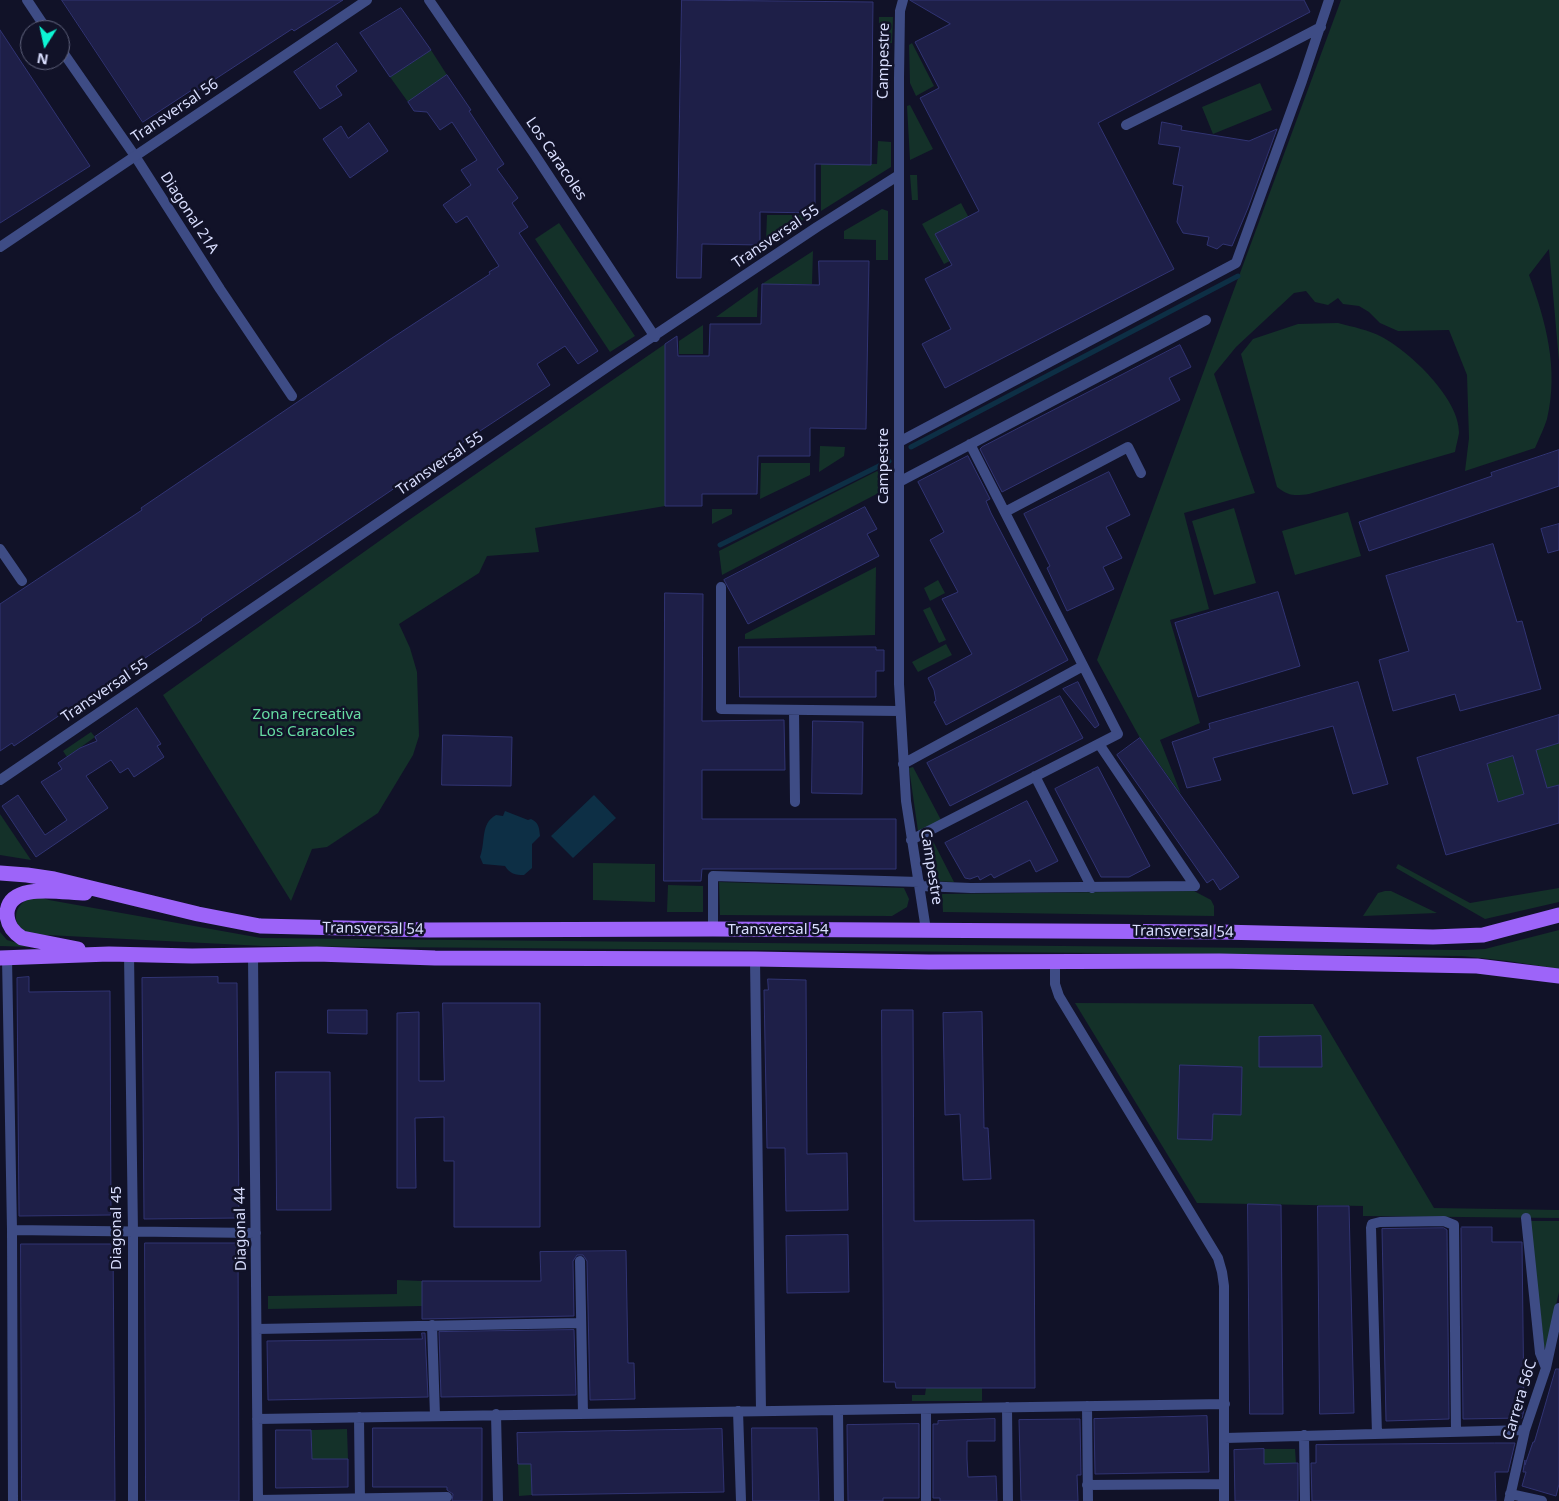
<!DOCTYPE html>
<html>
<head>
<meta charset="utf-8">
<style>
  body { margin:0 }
  #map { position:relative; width:1559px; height:1501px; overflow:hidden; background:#111228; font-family:"Noto Sans",sans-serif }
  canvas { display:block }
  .north { position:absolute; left:20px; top:20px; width:50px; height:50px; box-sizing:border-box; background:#111228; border:1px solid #61647e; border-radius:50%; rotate:190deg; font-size:14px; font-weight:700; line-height:20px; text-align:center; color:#d9defe }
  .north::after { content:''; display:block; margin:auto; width:18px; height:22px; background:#0df6d4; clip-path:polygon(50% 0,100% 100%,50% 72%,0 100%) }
</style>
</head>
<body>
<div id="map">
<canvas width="1559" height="1501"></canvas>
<div class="north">N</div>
</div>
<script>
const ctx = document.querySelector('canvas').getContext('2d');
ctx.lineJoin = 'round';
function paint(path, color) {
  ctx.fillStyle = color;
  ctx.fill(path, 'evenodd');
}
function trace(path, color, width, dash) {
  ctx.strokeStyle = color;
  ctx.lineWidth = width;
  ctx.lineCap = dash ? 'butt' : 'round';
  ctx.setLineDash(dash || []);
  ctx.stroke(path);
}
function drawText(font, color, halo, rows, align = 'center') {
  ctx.font = font + ' "Noto Sans",sans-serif';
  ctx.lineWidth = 5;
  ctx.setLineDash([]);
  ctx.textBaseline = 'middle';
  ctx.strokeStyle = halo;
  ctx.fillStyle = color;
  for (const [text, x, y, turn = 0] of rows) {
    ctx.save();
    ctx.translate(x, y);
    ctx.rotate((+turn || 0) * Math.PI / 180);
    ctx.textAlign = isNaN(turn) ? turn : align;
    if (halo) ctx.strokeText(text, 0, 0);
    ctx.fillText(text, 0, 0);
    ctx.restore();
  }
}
const green = new Path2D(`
  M 1341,0 L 1559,0 L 1559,361 L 1549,249 L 1529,275 C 1546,322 1559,369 1547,419 C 1544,429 1539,438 1535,448 L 1465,471 L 1469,438 L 1467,375 L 1449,330 L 1398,331 L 1380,323 L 1369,312 L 1359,306 L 1343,304 L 1338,298 L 1328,305 L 1315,302 L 1306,291 L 1294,293 L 1236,347 L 1214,374 L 1255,493 L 1184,513 L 1209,609 L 1170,620 L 1200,723 L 1160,740 L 1181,794 L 1140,738 L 1097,660 Z
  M 879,17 L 893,17 L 892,43 L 879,43 Z
  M 912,43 L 934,86 L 916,96 L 910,83 L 909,45 Z
  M 431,50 L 447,75 L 408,102 L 390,77 Z
  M 1260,83 L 1272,110 L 1213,134 L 1202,107 Z
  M 910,105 L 933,149 L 910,160 L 907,106 Z
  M 878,141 L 891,142 L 891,167 L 821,211 L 821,164 L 877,164 Z
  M 910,175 L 917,175 L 918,200 L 912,200 Z
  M 961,203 L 983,244 L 944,264 L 922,224 Z
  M 882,209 L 888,211 L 888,260 L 876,260 L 876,240 L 844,239 L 844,231 Z
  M 767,215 L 812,215 L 766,241 Z
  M 559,223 L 635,336 L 610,352 L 535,239 Z
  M 813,251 L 812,284 L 762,284 Z
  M 758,287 L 757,317 L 716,317 Z
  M 1338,323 C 1353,327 1369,330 1382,337 C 1410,352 1460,399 1459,433 C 1458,439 1456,446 1455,452 L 1309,494 C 1295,496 1288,496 1277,487 L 1241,354 L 1253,339 L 1298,324 Z
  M 703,325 L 703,354 L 679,354 L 679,341 Z
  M 665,344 L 665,506 L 535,528 L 539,552 L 487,556 L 479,573 L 399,624 L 410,648 L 417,672 L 419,736 L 413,755 L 378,813 L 327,847 L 312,849 L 291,901 L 163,695 L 406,522 Z
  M 820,446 L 845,447 L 844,456 L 819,472 Z
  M 761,463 L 810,463 L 810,475 L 760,499 Z
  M 889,465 L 888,488 L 722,575 L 719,551 Z
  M 1234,508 L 1256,583 L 1214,595 L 1192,521 Z
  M 712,509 L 732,509 L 732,514 L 712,524 Z
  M 1348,512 L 1361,556 L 1295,575 L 1282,531 Z
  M 876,567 L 875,635 L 745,639 L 745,634 Z
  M 938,580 L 945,593 L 930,601 L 924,588 Z
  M 930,607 L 946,640 L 939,643 L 923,610 Z
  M 946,644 L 952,655 L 918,672 L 912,662 Z
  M 91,732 L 95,737 L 67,757 L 63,751 Z
  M 1559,743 L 1559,785 L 1547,788 L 1536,750 Z
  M 1513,756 L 1524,794 L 1498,802 L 1487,764 Z
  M 913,767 L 941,820 L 918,831 L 909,768 Z
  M 0,814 L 31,860 L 0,855 Z
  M 924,841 L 933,841 L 954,882 L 932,881 Z
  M 593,863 L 655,864 L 655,902 L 593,900 Z
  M 1398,864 L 1470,903 L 1559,888 L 1559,902 L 1485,919 L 1396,868 Z
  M 719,882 L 904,888 L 909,899 L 907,907 L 892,916 L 720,915 Z
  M 668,885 L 703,886 L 703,912 L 667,912 Z
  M 1194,891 L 1211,900 L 1214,906 L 1214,916 L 943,912 L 942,894 Z
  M 1385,891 L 1391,891 L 1437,913 L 1363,916 L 1378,893 Z
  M 37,896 L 49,900 L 261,938 L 1463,950 L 1485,949 L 1559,930 L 1559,969 L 1508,961 L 1462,956 L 263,946 L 47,935 L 30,937 C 26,933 20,929 18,925 C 11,910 24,898 37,896 Z
  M 0,932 L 7,940 L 31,947 L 0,946 Z
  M 1075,1003 L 1313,1004 L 1434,1208 L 1559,1210 L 1559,1218 L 1363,1216 L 1363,1206 L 1197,1203 Z
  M 1529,1221 L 1559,1221 L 1559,1292 L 1545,1353 Z
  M 397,1280 L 422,1281 L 422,1306 L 268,1309 L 268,1296 L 397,1294 Z
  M 926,1388 L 982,1388 L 982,1401 L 912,1401 L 912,1395 L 925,1395 Z
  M 347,1429 L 348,1459 L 312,1459 L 311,1430 Z
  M 1264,1449 L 1295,1449 L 1296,1463 L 1264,1464 Z
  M 518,1464 L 531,1464 L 532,1495 L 519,1496 Z`);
const water = new Path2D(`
  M 594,795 L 616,818 L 573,858 L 551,836 Z
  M 505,811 L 528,820 L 531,819 C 539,823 539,827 540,836 L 532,844 L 532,868 L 524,875 C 515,875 510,874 505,866 L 483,864 L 480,857 C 486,841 480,824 496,815 L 503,816 Z`);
const stream = new Path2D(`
  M 911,447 L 1238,276
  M 720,545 L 889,461`);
const building = new Path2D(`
  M 62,0 L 343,0 L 294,31 L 292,29 L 197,91 L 195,88 L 143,122 Z
  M 682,0 L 873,2 L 871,165 L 815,164 L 815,213 L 760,212 L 760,245 L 702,244 L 701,278 L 677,278 Z
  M 910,0 L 1304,0 L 1310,12 L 1098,123 L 1174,269 L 945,388 L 922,344 L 951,329 L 925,279 L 952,265 L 935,234 L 979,211 L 920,98 L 939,88 L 915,42 L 950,24 Z
  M 401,8 L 431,50 L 390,77 L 360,33 Z
  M 0,30 L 90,166 L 0,223 Z
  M 337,43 L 357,71 L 336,86 L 342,95 L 320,109 L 294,72 Z
  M 447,75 L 471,110 L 469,111 L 504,164 L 497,169 L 518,198 L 512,203 L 528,227 L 519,233 L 598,351 L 578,364 L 565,346 L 537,364 L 550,385 L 448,452 L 201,619 L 202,620 L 54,719 L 14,746 L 12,743 L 0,751 L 0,604 L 142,510 L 141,508 L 389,340 L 490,274 L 489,272 L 499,266 L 467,216 L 456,223 L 443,205 L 471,185 L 461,170 L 477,160 L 452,122 L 440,130 L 427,112 L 414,111 L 408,102 Z
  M 1162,122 L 1182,126 L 1181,130 L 1249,141 L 1277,129 L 1248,208 L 1232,246 L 1223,244 L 1217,249 L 1207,245 L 1209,237 L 1183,233 L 1177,222 L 1183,186 L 1173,184 L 1180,147 L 1159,144 Z
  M 369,123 L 388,151 L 350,178 L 323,139 L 341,126 L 348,138 Z
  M 819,261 L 869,261 L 866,429 L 810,428 L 810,456 L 758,456 L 757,494 L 702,494 L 702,506 L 665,506 L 665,344 L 677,336 L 678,356 L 709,356 L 710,324 L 761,324 L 762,284 L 819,285 Z
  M 1180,345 L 1191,367 L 1169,378 L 1180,400 L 1002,492 L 980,449 L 982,447 Z
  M 1559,450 L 1559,486 L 1369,551 L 1359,522 L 1492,476 L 1491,473 Z
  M 968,456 L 990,499 L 986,501 L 991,513 L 1068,660 L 946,725 L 934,702 L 936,701 L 934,690 L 928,678 L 972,654 L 942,599 L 958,592 L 930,540 L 944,532 L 918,482 Z
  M 1109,472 L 1130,515 L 1106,527 L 1122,558 L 1103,567 L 1114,589 L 1067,611 L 1047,568 L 1050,566 L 1024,514 Z
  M 865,507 L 877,529 L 867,534 L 879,556 L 748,624 L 724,580 Z
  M 1559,524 L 1559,550 L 1548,553 L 1541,529 Z
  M 1493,544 L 1517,622 L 1522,621 L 1541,689 L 1460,711 L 1455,694 L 1393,711 L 1379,660 L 1409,651 L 1386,576 Z
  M 1278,592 L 1300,666 L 1198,697 L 1175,623 Z
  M 665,593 L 703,594 L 702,721 L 784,720 L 785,770 L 702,770 L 702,819 L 896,819 L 896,869 L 702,869 L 701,881 L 664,881 Z
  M 739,647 L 876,647 L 876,650 L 884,650 L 884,671 L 876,671 L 876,697 L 740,697 Z
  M 1078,682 L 1099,725 L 1095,728 L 1063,689 Z
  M 1358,682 L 1388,784 L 1353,794 L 1333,726 L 1213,758 L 1221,780 L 1187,788 L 1172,742 L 1210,729 L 1209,724 Z
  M 1060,696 L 1083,738 L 950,806 L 927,763 Z
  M 137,708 L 161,744 L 157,746 L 164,757 L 134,777 L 128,768 L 120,773 L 111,760 L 86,776 L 108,808 L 36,857 L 2,806 L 18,795 L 45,835 L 67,820 L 41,782 L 62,769 L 58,763 L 80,748 L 97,741 L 95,737 Z
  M 1559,715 L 1559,743 L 1536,750 L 1547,788 L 1559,785 L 1559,823 L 1446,855 L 1417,758 ZM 1513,756 L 1524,794 L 1498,802 L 1487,764 Z
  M 813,721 L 863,722 L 862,794 L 812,793 Z
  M 443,735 L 512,737 L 511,786 L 442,785 Z
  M 1140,738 L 1239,877 L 1220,890 L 1213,879 L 1207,883 L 1117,755 Z
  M 1098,767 L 1150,866 L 1129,877 L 1101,877 L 1055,789 Z
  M 1027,801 L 1058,861 L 1036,872 L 1030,860 L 994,878 L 991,874 L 980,880 L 978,876 L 970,879 L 965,878 L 945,843 Z
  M 29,977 L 29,992 L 110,991 L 111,1215 L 19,1216 L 17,978 Z
  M 218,977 L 218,983 L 237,983 L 239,1218 L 144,1219 L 142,978 Z
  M 768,979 L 806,980 L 807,1154 L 847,1153 L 848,1210 L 786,1211 L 785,1148 L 767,1148 L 764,990 L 768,990 Z
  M 443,1003 L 540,1003 L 540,1227 L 454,1227 L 454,1161 L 444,1161 L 444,1117 L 415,1118 L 416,1188 L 397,1188 L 397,1013 L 419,1012 L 419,1081 L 444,1081 Z
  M 328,1010 L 367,1010 L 367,1034 L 328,1033 Z
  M 882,1010 L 913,1010 L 914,1221 L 1034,1220 L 1035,1388 L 896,1388 L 895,1382 L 884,1382 Z
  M 982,1012 L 984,1128 L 988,1128 L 991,1179 L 963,1180 L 960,1114 L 945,1115 L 943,1013 Z
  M 1321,1036 L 1322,1067 L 1259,1067 L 1259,1037 Z
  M 1180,1065 L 1242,1067 L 1241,1115 L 1213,1114 L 1212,1140 L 1178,1139 Z
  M 276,1072 L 330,1072 L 331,1210 L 277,1210 Z
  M 1248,1204 L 1281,1205 L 1283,1414 L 1250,1414 Z
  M 1318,1206 L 1349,1206 L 1354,1413 L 1320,1414 Z
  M 1462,1227 L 1492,1227 L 1492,1242 L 1522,1242 L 1524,1410 L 1522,1418 L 1463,1419 L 1461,1228 Z
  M 1444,1228 L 1447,1230 L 1449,1419 L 1386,1421 L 1382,1229 Z
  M 848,1235 L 849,1292 L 787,1293 L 786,1236 Z
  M 145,1243 L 238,1243 L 239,1501 L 146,1501 Z
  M 21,1244 L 113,1244 L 115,1501 L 22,1501 Z
  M 626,1251 L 628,1363 L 634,1363 L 635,1399 L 590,1400 L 587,1261 L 583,1255 L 577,1255 L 573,1261 L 574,1316 L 422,1319 L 422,1281 L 541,1281 L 540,1252 Z
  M 574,1330 L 576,1395 L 441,1397 L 439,1332 Z
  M 422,1333 L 425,1333 L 428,1397 L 268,1400 L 267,1341 L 422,1339 Z
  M 1556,1369 L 1559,1369 L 1559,1484 L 1556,1496 L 1522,1486 L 1526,1472 L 1523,1472 L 1525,1460 L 1525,1465 L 1533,1442 L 1534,1442 Z
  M 1207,1416 L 1209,1472 L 1095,1474 L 1094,1419 Z
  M 995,1419 L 995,1441 L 967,1441 L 967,1459 L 968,1477 L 996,1476 L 997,1501 L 940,1501 L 940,1498 L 933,1498 L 933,1424 L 938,1424 L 938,1421 Z
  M 1076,1419 L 1080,1419 L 1081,1475 L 1077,1475 L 1078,1501 L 1021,1501 L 1019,1420 Z
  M 919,1424 L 919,1498 L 883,1498 L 883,1501 L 848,1501 L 847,1425 Z
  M 373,1428 L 482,1428 L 482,1501 L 452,1501 L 453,1494 L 447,1490 L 447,1487 L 373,1487 Z
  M 752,1428 L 817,1428 L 819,1501 L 753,1501 Z
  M 722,1429 L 724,1492 L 532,1495 L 531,1464 L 518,1464 L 517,1433 Z
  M 276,1430 L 311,1430 L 312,1459 L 348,1459 L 348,1487 L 276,1488 Z
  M 1495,1443 L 1515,1443 L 1508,1472 L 1495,1472 L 1496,1501 L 1312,1501 L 1311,1463 L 1316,1463 L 1316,1445 Z
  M 1264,1449 L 1264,1464 L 1298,1463 L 1298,1501 L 1235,1501 L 1234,1450 Z`);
const minor = new Path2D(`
  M 27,0 L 47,30
  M 429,0 L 533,152 L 655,337
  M 903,0 L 900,11 L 899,78 L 899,684 L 906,801 L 926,930
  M 60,48 L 135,156 L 220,289 L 292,396
  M 1126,125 L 1271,53 L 1321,27
  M 899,442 L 1236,263 L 1302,81 L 1329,0
  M 899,482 L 1206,320
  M 1005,512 L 1128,447 L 1141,473
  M 0,549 L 22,581
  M 721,587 L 721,709 L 900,711
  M 794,710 L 795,802
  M 1099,744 L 1195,886
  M 903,764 L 1083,666
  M 1035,776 L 1092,888
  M 0,780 L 613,363 L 817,227 L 899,175
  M 911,840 L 1118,734 L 970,444
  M 920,886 L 971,888 L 1195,886
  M 713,929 L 713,876 L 919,882
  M 129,954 L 133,1232 L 133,1501
  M 253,956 L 258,1501
  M 7,958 L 12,1230 L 13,1501
  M 755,959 L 761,1411
  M 1055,962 L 1055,984 L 1059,996 L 1218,1258 L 1222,1272 L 1224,1286 L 1224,1501
  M 1526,1218 L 1540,1353 L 1546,1368
  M 12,1230 L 256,1233
  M 580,1261 L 583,1414
  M 432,1325 L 435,1416
  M 257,1329 L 581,1323
  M 1087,1406 L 1088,1501
  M 1007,1407 L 1008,1501
  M 926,1409 L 926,1501
  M 838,1410 L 839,1501
  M 738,1411 L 741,1501
  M 496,1414 L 498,1501
  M 359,1417 L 360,1501
  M 257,1419 L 1225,1404
  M 1377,1434 L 1371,1228 L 1372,1224 L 1380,1222 L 1444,1221 L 1454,1225 L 1456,1432
  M 1304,1435 L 1305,1501
  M 1225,1438 L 1525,1430
  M 1087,1485 L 1224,1484
  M 1510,1494 L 1542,1501
  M 258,1500 L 447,1497
  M 1509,1501 L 1525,1430 L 1546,1368 L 1559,1308`);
const tertiary = new Path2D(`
  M 0,247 L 367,0`);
const primary = new Path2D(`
  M 0,873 L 27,875 L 54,879 L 198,914 L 260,926 L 429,930 L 713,929 L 1220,932 L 1433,937 L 1483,935 L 1559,915
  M 78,949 L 22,938 C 13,932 7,925 7,913 C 9,881 63,893 85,893
  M 0,958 L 109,954 L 192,956 L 317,954 L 435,958 L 755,959 L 929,962 L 1219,961 L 1477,966 L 1559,976`);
const streetNames = [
  ["Campestre",884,61,-89],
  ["Transversal 56",175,111,-34],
  ["Los Caracoles",556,159,56],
  ["Diagonal 21A",189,213,57],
  ["Transversal 55",776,237,-34],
  ["Transversal 55",440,464,-34],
  ["Campestre",884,466,-90],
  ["Transversal 55",105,691,-34],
  ["Campestre",931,867,81],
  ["Transversal 54",373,929,1],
  ["Transversal 54",778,930],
  ["Transversal 54",1183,932,1],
  ["Diagonal 45",117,1228,-90],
  ["Diagonal 44",241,1229,-91],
  ["Carrera 56C",1520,1400,-73]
];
const parkNames = [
  ["Zona recreativa",307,715],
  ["Los Caracoles",307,732]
];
paint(green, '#143129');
paint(water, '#0d2f45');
trace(stream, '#0d2f45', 5);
paint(building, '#1e1f48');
trace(building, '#313473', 1);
trace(minor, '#3e4c85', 10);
trace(tertiary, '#3e4c85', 10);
trace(primary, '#9d64f9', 15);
drawText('15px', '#d9defe', '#111228', streetNames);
drawText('15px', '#66dca2', '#111228', parkNames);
</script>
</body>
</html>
